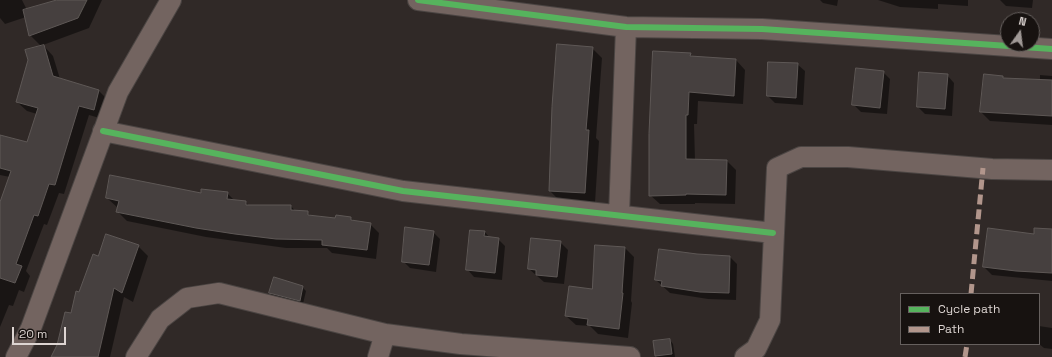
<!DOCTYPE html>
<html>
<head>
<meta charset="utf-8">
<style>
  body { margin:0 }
  #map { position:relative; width:1052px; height:357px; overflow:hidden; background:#302927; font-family:"Space Grotesk",sans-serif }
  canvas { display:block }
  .legend { position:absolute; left:900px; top:293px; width:140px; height:52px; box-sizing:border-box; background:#171210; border:1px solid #66605e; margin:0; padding:5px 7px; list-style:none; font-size:12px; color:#ddd5d2 }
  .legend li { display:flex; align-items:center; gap:8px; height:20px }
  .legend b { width:20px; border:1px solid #66605e }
  .north { position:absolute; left:1000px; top:12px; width:40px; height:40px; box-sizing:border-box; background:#171210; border:1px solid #66605e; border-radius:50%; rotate:14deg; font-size:11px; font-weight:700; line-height:16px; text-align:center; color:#ddd5d2 }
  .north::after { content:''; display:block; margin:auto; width:14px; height:18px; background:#a09996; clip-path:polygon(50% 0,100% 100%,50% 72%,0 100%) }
  .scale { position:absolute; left:12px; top:327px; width:54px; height:18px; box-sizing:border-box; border:2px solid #ddd5d2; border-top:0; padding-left:5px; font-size:12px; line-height:14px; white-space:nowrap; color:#ddd5d2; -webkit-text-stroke:3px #171210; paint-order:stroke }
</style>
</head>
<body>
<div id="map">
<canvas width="1052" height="357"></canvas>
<ul class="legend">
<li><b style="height:5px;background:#56b35d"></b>Cycle path</li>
<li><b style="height:5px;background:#b2968c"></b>Path</li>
</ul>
<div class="north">N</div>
<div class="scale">20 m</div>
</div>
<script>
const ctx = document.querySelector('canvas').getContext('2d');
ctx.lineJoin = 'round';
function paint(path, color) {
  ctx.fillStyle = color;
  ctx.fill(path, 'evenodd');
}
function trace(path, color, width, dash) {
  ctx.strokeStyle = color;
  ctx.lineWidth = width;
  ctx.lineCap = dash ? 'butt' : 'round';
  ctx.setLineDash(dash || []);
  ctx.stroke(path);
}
const shadow = new Path2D(`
  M 0,0 L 22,0 L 27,10 L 59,0 L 102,0 L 89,28 L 43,45 L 53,56 L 60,79 L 99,91 L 108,100 L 103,119 L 89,115 L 64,194 L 59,193 L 47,225 L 44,224 L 26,271 L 30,276 L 24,292 L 19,290 L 13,306 L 9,305 L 0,327 L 0,205 L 10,177 L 0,175 L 0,136 L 27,143 L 37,114 L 27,111 L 17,102 L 42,47 L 30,35 L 26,17 L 5,24 L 0,18 Z
  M 820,0 L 838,0 L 837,6 L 823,3 Z
  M 878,0 L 968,0 L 968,6 L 938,4 L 938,9 L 900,7 Z
  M 1000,0 L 1033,0 L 1032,8 L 1006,6 Z
  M 592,48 L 602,58 L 596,138 L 599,141 L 595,203 L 560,201 L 550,191 Z
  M 690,54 L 693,57 L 736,60 L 745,70 L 743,104 L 698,101 L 697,124 L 694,124 L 695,160 L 727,161 L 736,170 L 735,204 L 695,203 L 695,204 L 660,204 L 650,195 Z
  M 769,63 L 797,64 L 805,71 L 803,105 L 775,103 L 768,96 Z
  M 883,72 L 890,79 L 887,114 L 861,112 L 853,104 Z
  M 947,75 L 954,83 L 952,116 L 925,114 L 918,107 Z
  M 1040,75 L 1052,76 L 1052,125 L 990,121 L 981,112 L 1003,77 L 1005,79 L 1040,80 Z
  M 227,193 L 235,201 L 246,202 L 249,206 L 291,206 L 296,212 L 307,212 L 312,217 L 336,220 L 351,218 L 355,222 L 370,224 L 379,233 L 376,259 L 332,253 L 327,248 L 286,248 L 206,237 L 127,221 L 118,212 L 118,208 L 107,198 Z
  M 1052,230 L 1052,281 L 992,275 L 984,267 Z
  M 433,232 L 440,239 L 436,272 L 410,268 L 403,261 Z
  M 485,232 L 490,238 L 498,239 L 505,246 L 502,280 L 474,277 L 467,269 Z
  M 560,242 L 568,250 L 564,284 L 544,282 L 529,269 Z
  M 138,246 L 148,256 L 133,302 L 124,297 L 110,357 L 52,357 L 80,293 L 99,257 Z
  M 625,248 L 634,257 L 631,301 L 632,303 L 628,338 L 598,334 L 590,326 L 576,325 L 566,316 L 593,290 Z
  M 697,255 L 730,257 L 737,264 L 736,300 L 708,299 L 670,293 L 656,280 Z
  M 302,287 L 306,291 L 303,304 L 273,297 L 270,293 Z
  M 1039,326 L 1052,328 L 1052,349 L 1044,348 L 1039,344 Z
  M 670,340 L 673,344 L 675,357 L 657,357 L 656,356 Z`);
const building = new Path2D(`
  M 57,0 L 87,0 L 78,18 L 29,36 L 23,10 Z
  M 557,44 L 593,47 L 586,130 L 589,130 L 585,193 L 549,191 L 552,107 Z
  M 44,45 L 53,76 L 99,90 L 94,110 L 79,106 L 55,185 L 49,184 L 38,216 L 34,215 L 16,264 L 22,266 L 15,283 L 0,278 L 0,202 L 11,171 L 0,168 L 0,135 L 27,142 L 38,108 L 16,102 L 28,60 L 25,50 Z
  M 653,51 L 691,53 L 690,56 L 736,59 L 734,96 L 689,92 L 688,115 L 686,115 L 686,159 L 727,160 L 726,195 L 686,194 L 686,195 L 649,196 L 649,134 Z
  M 768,62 L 798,63 L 796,98 L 767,96 Z
  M 856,68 L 884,71 L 880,108 L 852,105 Z
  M 919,72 L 948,74 L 945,109 L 917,107 Z
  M 984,74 L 1003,76 L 1003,78 L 1052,80 L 1052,116 L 980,112 Z
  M 110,175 L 201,193 L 201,189 L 228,192 L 227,199 L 246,201 L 246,205 L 291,205 L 291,210 L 308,211 L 308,215 L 335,218 L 336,215 L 351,217 L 351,220 L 371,223 L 367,250 L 322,245 L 322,240 L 276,239 L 235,234 L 196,228 L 116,212 L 119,201 L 106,198 Z
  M 405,227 L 434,231 L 429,265 L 402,262 Z
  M 988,228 L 1034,234 L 1034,228 L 1052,229 L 1052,273 L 1016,271 L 983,267 Z
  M 470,230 L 485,231 L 484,236 L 499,238 L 495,273 L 466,270 Z
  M 106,234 L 139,245 L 122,293 L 114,288 L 98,357 L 51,357 L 57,345 L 65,312 L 71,313 L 76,291 L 79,292 L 93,254 L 98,256 Z
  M 531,238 L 561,241 L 557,277 L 536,275 L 536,270 L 528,269 Z
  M 595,245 L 625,247 L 622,293 L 623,293 L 619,329 L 587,325 L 588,319 L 565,316 L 569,286 L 592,289 Z
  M 659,249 L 697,254 L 730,256 L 729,293 L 700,292 L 661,286 L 662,281 L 655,280 Z
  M 274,277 L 303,286 L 300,301 L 269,293 Z
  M 670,339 L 672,354 L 655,356 L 653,341 Z`);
const street = new Path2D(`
  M 418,0 L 626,27 L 762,29 L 1052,49
  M 103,131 L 403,191 L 773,233
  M 619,215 L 626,27
  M 16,357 L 31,328 L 118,92 L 171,0
  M 136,357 L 160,319 L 187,298 L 219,293 L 385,334 L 461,344 L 630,357
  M 378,357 L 385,334
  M 745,357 L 756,349 L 770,320 L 777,168 L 801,157 L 848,157 L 992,169 L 1052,170`);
const quiet = new Path2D(`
  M 971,294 L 983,168
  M 965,357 L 967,344`);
const cycleway = new Path2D(`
  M 418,0 L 626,27 L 762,29 L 1052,49
  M 103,131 L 403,191 L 773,233`);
paint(shadow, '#0007');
paint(building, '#46403f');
trace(building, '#5e5856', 1);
trace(street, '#4b4543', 22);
trace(street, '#736460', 20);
trace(quiet, '#b2968c', 5, [10, 5]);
trace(cycleway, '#56b35d', 6);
</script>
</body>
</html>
